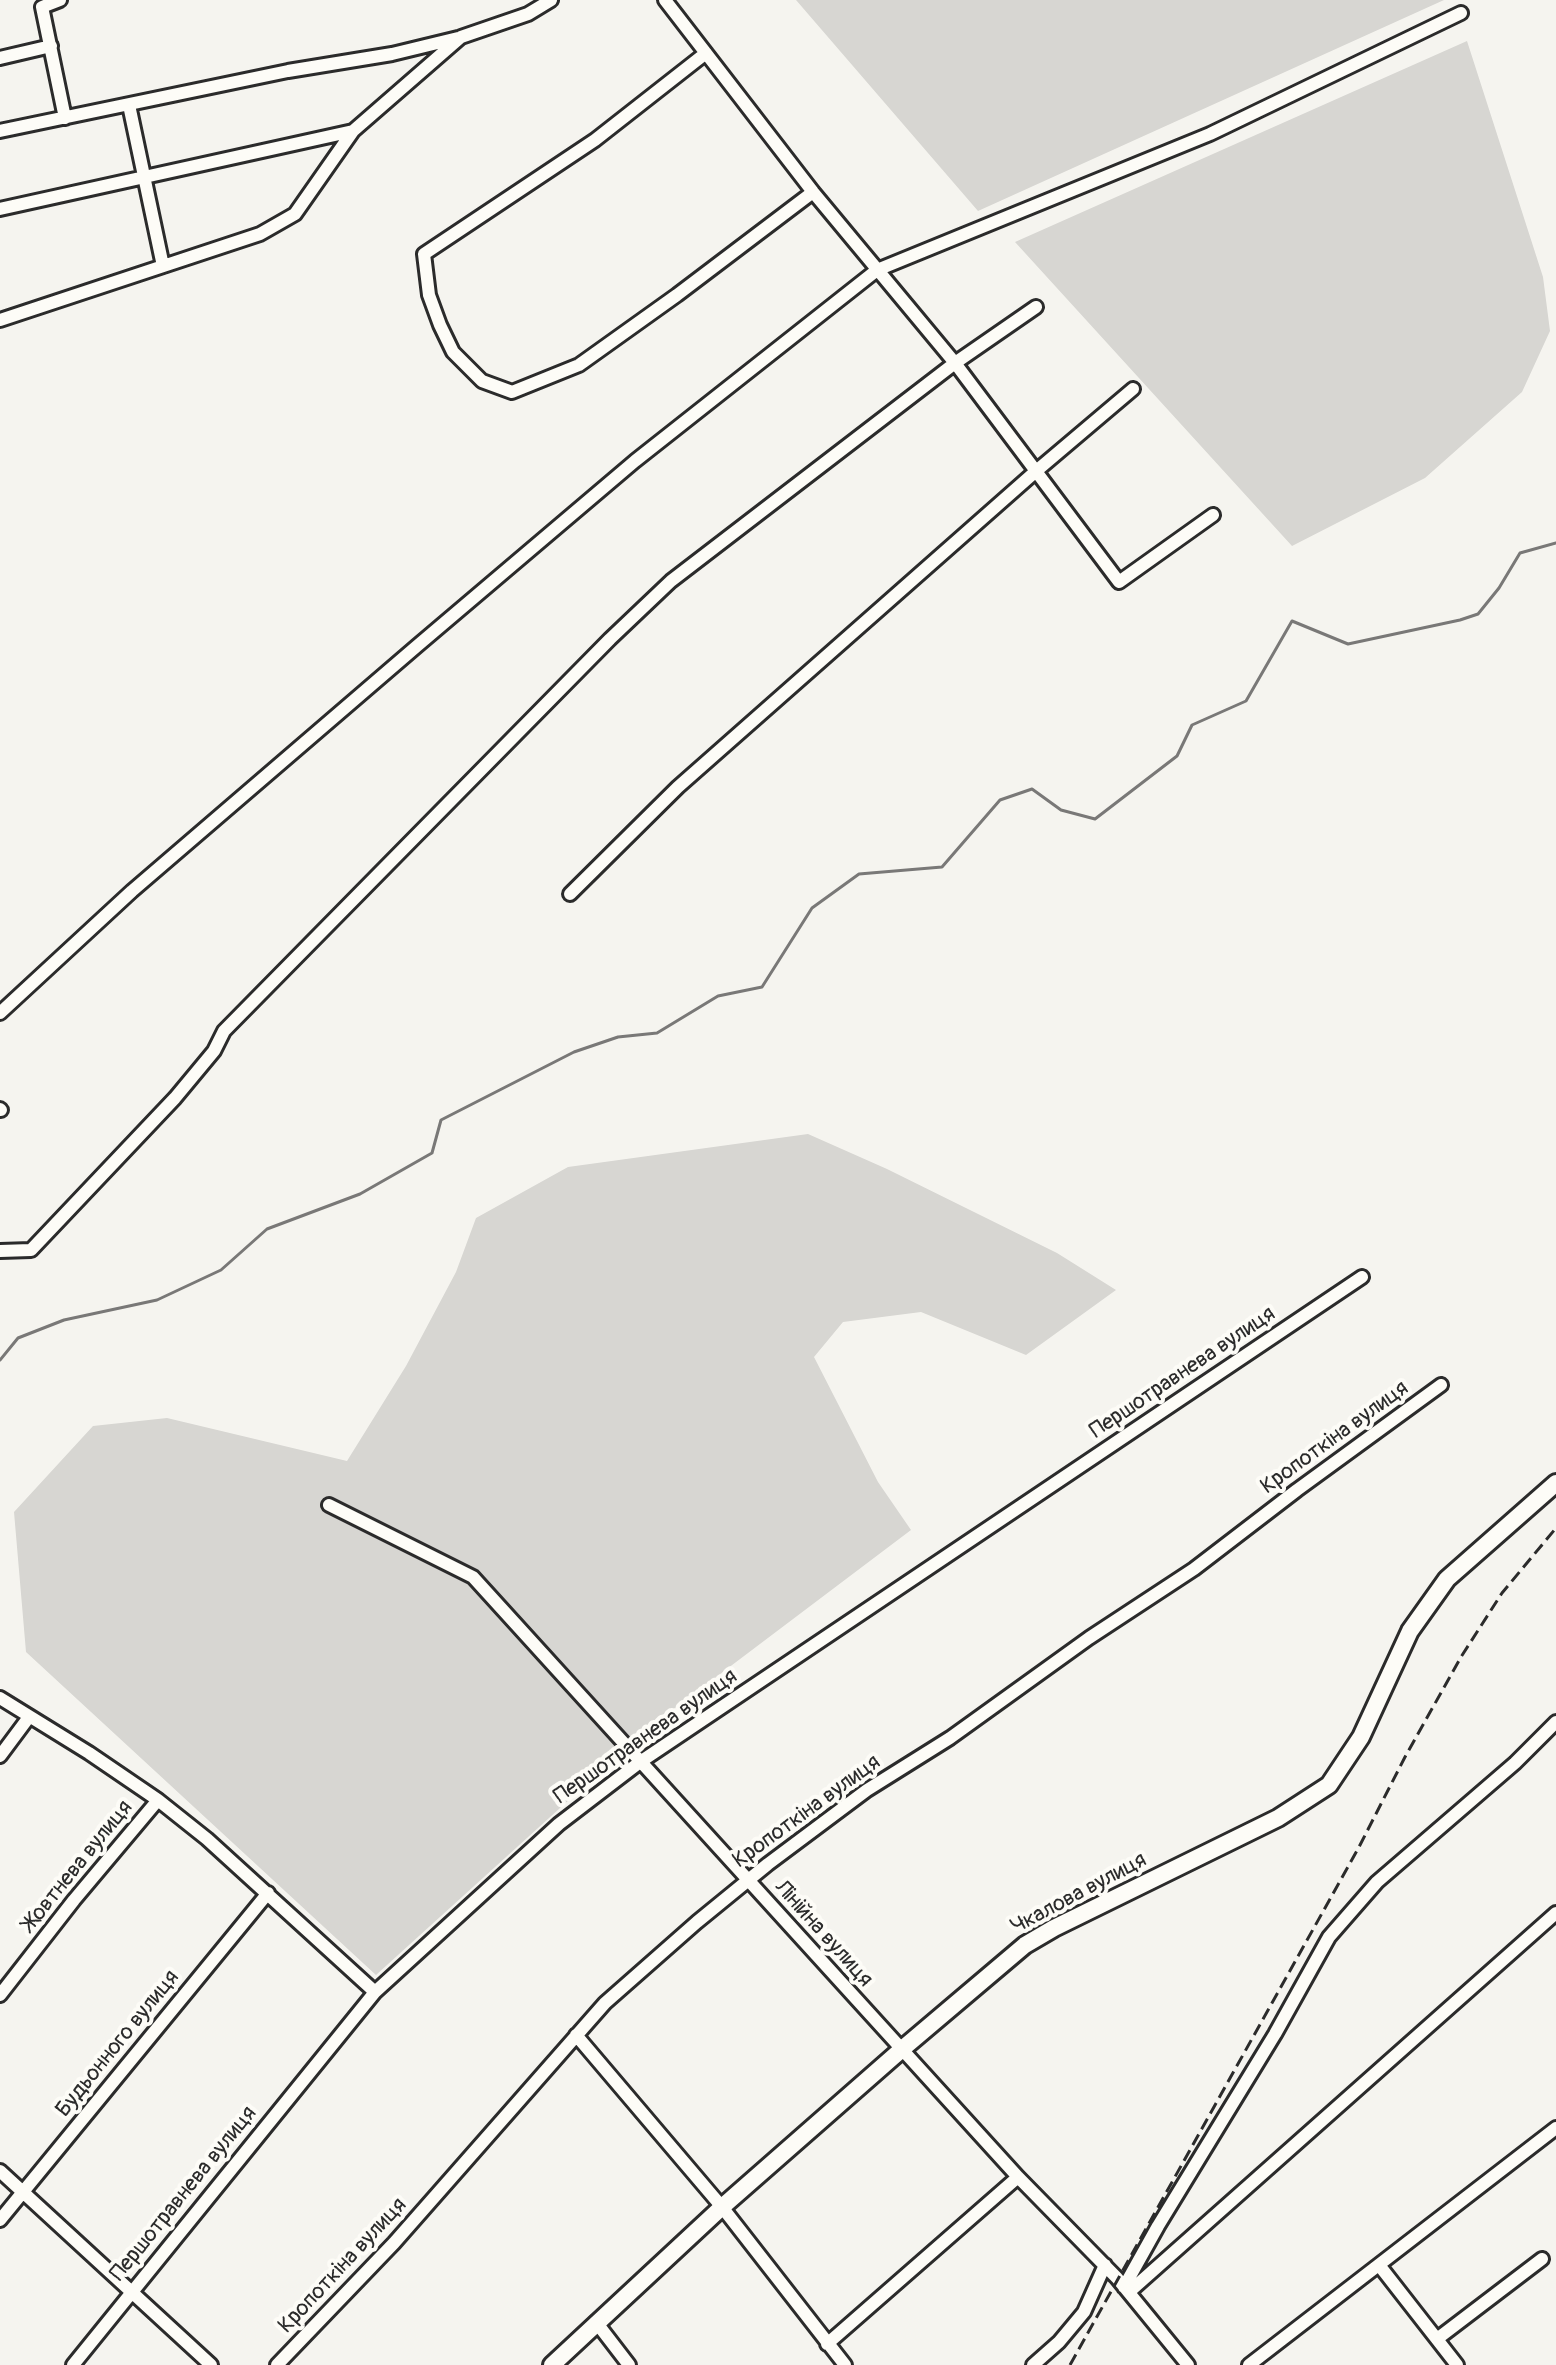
<!DOCTYPE html>
<html>
<head>
<meta charset="utf-8">
<style>
  body { margin:0 }
  canvas { display:block; background:#f5f4ef }
</style>
</head>
<body>
<canvas width="1556" height="2365"></canvas>
<script>
const ctx = document.querySelector('canvas').getContext('2d');
ctx.lineJoin = 'round';
function paint(path, color) {
  ctx.fillStyle = color;
  ctx.fill(path, 'evenodd');
}
function trace(path, color, width, dash) {
  ctx.strokeStyle = color;
  ctx.lineWidth = width;
  ctx.lineCap = dash ? 'butt' : 'round';
  ctx.setLineDash(dash || []);
  ctx.stroke(path);
}
function drawText(font, color, halo, rows, align = 'center') {
  ctx.font = font + ' Pangolin,sans-serif';
  ctx.lineWidth = 8;
  ctx.setLineDash([]);
  ctx.textBaseline = 'middle';
  ctx.strokeStyle = halo;
  ctx.fillStyle = color;
  for (const [text, x, y, turn = 0] of rows) {
    ctx.save();
    ctx.translate(x, y);
    ctx.rotate((+turn || 0) * Math.PI / 180);
    ctx.textAlign = isNaN(turn) ? turn : align;
    if (halo) ctx.strokeText(text, 0, 0);
    ctx.fillText(text, 0, 0);
    ctx.restore();
  }
}
const green = new Path2D(`
  M 796,0 L 1444,0 L 978,211 Z
  M 1467,41 L 1543,277 L 1550,331 L 1522,392 L 1425,478 L 1292,546 L 1015,242 Z
  M 808,1134 L 887,1169 L 1057,1253 L 1116,1290 L 1026,1355 L 921,1312 L 843,1322 L 814,1357 L 878,1482 L 911,1530 L 646,1730 L 376,1975 L 26,1652 L 14,1512 L 93,1426 L 167,1418 L 347,1461 L 406,1366 L 456,1272 L 476,1218 L 568,1167 Z`);
const stream = new Path2D(`
  M 0,1360 L 18,1338 L 64,1320 L 157,1300 L 221,1270 L 267,1229 L 360,1194 L 432,1153 L 441,1120 L 574,1052 L 618,1037 L 657,1033 L 718,996 L 762,987 L 812,908 L 859,874 L 942,867 L 1000,800 L 1032,789 L 1061,810 L 1095,819 L 1177,756 L 1192,725 L 1246,701 L 1292,621 L 1348,644 L 1460,620 L 1478,614 L 1499,588 L 1520,553 L 1556,543`);
const minor = new Path2D(`
  M 60,0 L 42,7 L 65,118
  M 665,0 L 813,192 L 955,363 L 1119,582 L 1213,515
  M 706,53 L 595,140 L 424,254 L 429,295 L 440,325 L 453,352 L 482,381 L 512,392 L 579,365 L 677,295 L 813,192
  M 0,58 L 51,46
  M 129,105 L 163,266
  M 0,131 L 288,71 L 392,54 L 458,38
  M 0,209 L 353,131
  M 0,320 L 260,234 L 295,214 L 353,131 L 461,37 L 528,14 L 551,0
  M 570,894 L 678,787 L 1035,472 L 1133,389
  M 0,1013 L 132,891 L 417,646 L 635,461 L 877,270 L 1210,134 L 1461,13
  M 0,1109 L 1,1110
  M 0,1251 L 31,1250 L 175,1098 L 214,1051 L 224,1031 L 610,639 L 671,581 L 955,363 L 1036,307
  M 329,1505 L 473,1577 L 1018,2177 L 1117,2278 L 1188,2365
  M 0,1698 L 89,1753 L 158,1800 L 207,1839 L 375,1992
  M 0,1756 L 29,1717
  M 0,1995 L 74,1900 L 158,1800
  M 576,2035 L 722,2207 L 845,2365
  M 0,2171 L 211,2365
  M 0,2220 L 268,1893
  M 1379,2265 L 1457,2365
  M 1124,2287 L 1158,2226 L 1275,2034 L 1329,1937 L 1377,1882 L 1515,1763 L 1556,1722
  M 1129,2292 L 1556,1913
  M 596,2322 L 629,2365
  M 1437,2339 L 1542,2259
  M 827,2344 L 1018,2177
  M 73,2365 L 375,1992 L 559,1824 L 640,1762 L 1362,1277
  M 277,2365 L 394,2243 L 605,2003 L 697,1922 L 768,1864 L 867,1790 L 950,1738 L 1089,1638 L 1194,1569 L 1297,1490 L 1441,1385
  M 1033,2365 L 1059,2342 L 1084,2312 L 1105,2265
  M 1249,2365 L 1556,2128`);
const major = new Path2D(`
  M 552,2365 L 722,2207 L 901,2050 L 1025,1945 L 1054,1928 L 1278,1818 L 1329,1785 L 1361,1737 L 1410,1631 L 1447,1579 L 1556,1483`);
const rail = new Path2D(`
  M 1070,2365 L 1359,1847 L 1405,1757 L 1461,1657 L 1502,1593 L 1556,1528`);
const streetNames = [
  ["Першотравнева вулиця",1183,1373,-34],
  ["Кропоткіна вулиця",1335,1438,-36],
  ["Першотравнева вулиця",646,1737,-35],
  ["Кропоткіна вулиця",807,1812,-36],
  ["Жовтнева вулиця",78,1866,-51],
  ["Чкалова вулиця",1079,1894,-28],
  ["Лінійна вулиця",823,1934,48],
  ["Будьонного вулиця",118,2044,-51],
  ["Першотравнева вулиця",184,2194,-51],
  ["Кропоткіна вулиця",343,2266,-47]
];
paint(green, '#d7d6d2');
trace(stream, '#797877', 3);
trace(minor, '#2b2b2b', 18);
trace(major, '#2b2b2b', 22);
trace(minor, '#fdfcf7', 12);
trace(major, '#fdfcf7', 16);
trace(rail, '#2b2b2b', 3, [12, 6]);
drawText('22px', '#2b2b2b', '#fdfcf7', streetNames);
</script>
</body>
</html>
